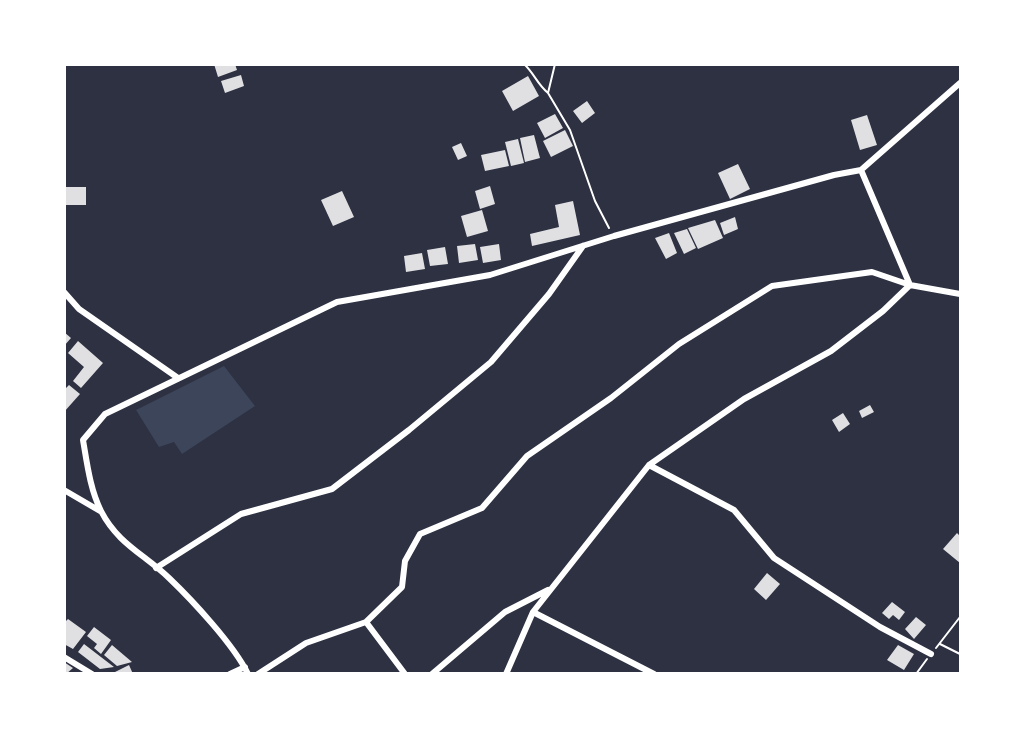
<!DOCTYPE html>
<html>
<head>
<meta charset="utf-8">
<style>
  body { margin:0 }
  #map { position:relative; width:1025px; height:738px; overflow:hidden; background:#2d3142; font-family:"DM Sans",sans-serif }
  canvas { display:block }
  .frame { position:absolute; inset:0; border:66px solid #fff; pointer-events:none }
</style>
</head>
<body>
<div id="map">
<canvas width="1025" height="738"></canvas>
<div class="frame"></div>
</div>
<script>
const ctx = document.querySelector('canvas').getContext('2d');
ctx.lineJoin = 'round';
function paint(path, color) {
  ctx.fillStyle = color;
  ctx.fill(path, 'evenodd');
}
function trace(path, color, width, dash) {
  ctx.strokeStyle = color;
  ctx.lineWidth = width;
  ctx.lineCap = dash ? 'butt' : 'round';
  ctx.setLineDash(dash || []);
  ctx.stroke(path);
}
const green = new Path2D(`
  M 224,366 L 255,406 L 182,454 L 174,442 L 159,447 L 136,410 Z`);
const building = new Path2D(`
  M 214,64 L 235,64 L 237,70 L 218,77 Z
  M 241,75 L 244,86 L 225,93 L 221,81 Z
  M 528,76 L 539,96 L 513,111 L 502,91 Z
  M 587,101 L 595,113 L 582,123 L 573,111 Z
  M 555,114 L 563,128 L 545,138 L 537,123 Z
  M 867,115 L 877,145 L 860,150 L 851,120 Z
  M 565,130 L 573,146 L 551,157 L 543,141 Z
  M 534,135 L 540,158 L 525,162 L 520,138 Z
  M 518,139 L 524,163 L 511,166 L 505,142 Z
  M 461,143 L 467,156 L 458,160 L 452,147 Z
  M 505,150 L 509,166 L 485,171 L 481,155 Z
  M 738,164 L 750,189 L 730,199 L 718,173 Z
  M 490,186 L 495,204 L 480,209 L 475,191 Z
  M 64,187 L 86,187 L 86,205 L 64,205 Z
  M 342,191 L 354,217 L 333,226 L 321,200 Z
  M 573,201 L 580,235 L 532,246 L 530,234 L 559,227 L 555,205 Z
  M 482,210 L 488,231 L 467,237 L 461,216 Z
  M 735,217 L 738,229 L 724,235 L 720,223 Z
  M 715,220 L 723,238 L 698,249 L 688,228 Z
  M 687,229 L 696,248 L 684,254 L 674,233 Z
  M 669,233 L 677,253 L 666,259 L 655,238 Z
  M 475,244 L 478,260 L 459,263 L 457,246 Z
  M 499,244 L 501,260 L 483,263 L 480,247 Z
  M 445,247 L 448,264 L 430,266 L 427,250 Z
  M 422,253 L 425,269 L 406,272 L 404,256 Z
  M 64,332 L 71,338 L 64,346 Z
  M 78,341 L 103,363 L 81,388 L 73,381 L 84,367 L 68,353 Z
  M 69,385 L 80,394 L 64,412 L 64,390 Z
  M 870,405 L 874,412 L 862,418 L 859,411 Z
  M 843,413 L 850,424 L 839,432 L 832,420 Z
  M 957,533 L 960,536 L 960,563 L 943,549 Z
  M 767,573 L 780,584 L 766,600 L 754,589 Z
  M 892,602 L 905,612 L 899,620 L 893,615 L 889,619 L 882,613 Z
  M 916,617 L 926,625 L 914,639 L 905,629 Z
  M 68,619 L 86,632 L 73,649 L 64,644 L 64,623 Z
  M 94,627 L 111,640 L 101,654 L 94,648 L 97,644 L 87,636 Z
  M 84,644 L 114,667 L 100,669 L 78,652 Z
  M 112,645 L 132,662 L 117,666 L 104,655 Z
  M 898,645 L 914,654 L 904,670 L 887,660 Z
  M 64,662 L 73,668 L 66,674 L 64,674 Z
  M 129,665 L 133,674 L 111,674 Z`);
const path = new Path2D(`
  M 524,64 C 534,73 537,84 548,93
  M 555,64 L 548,93 L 570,130 L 595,201 L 609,228
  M 940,644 L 960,654
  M 936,648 L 960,617
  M 916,674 L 927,659`);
const minor = new Path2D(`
  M 861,170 L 960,83
  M 64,292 L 79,309 L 178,378
  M 649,465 L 734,510 L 774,558 L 880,627 L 931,654
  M 64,490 L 100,511
  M 156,568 L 241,514 L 332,489 L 409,430 L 491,362 L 549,294 L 583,246
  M 533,612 L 654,674
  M 366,622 L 405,674
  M 64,657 L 92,674
  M 230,674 L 245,667
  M 248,674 C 234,645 192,600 169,578 C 144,554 118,544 101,511 C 90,489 87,463 83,440 L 105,414 L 337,302 L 490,275 L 614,236 L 834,175 L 861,170 L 910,285
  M 258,674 L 306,643 L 366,622 L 402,587 L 405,561 L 420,534 L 482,508 L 527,456 L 611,398 L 679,344 L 772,286 L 872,272 L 910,285 L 960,294
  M 432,674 L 505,612 L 548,590
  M 506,674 L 533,612 L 649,465 L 744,399 L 831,351 L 883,311 L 910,285`);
paint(green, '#3c4559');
paint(building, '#e0e0e3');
trace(path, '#fff', 2);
trace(minor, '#fff', 6);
</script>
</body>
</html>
